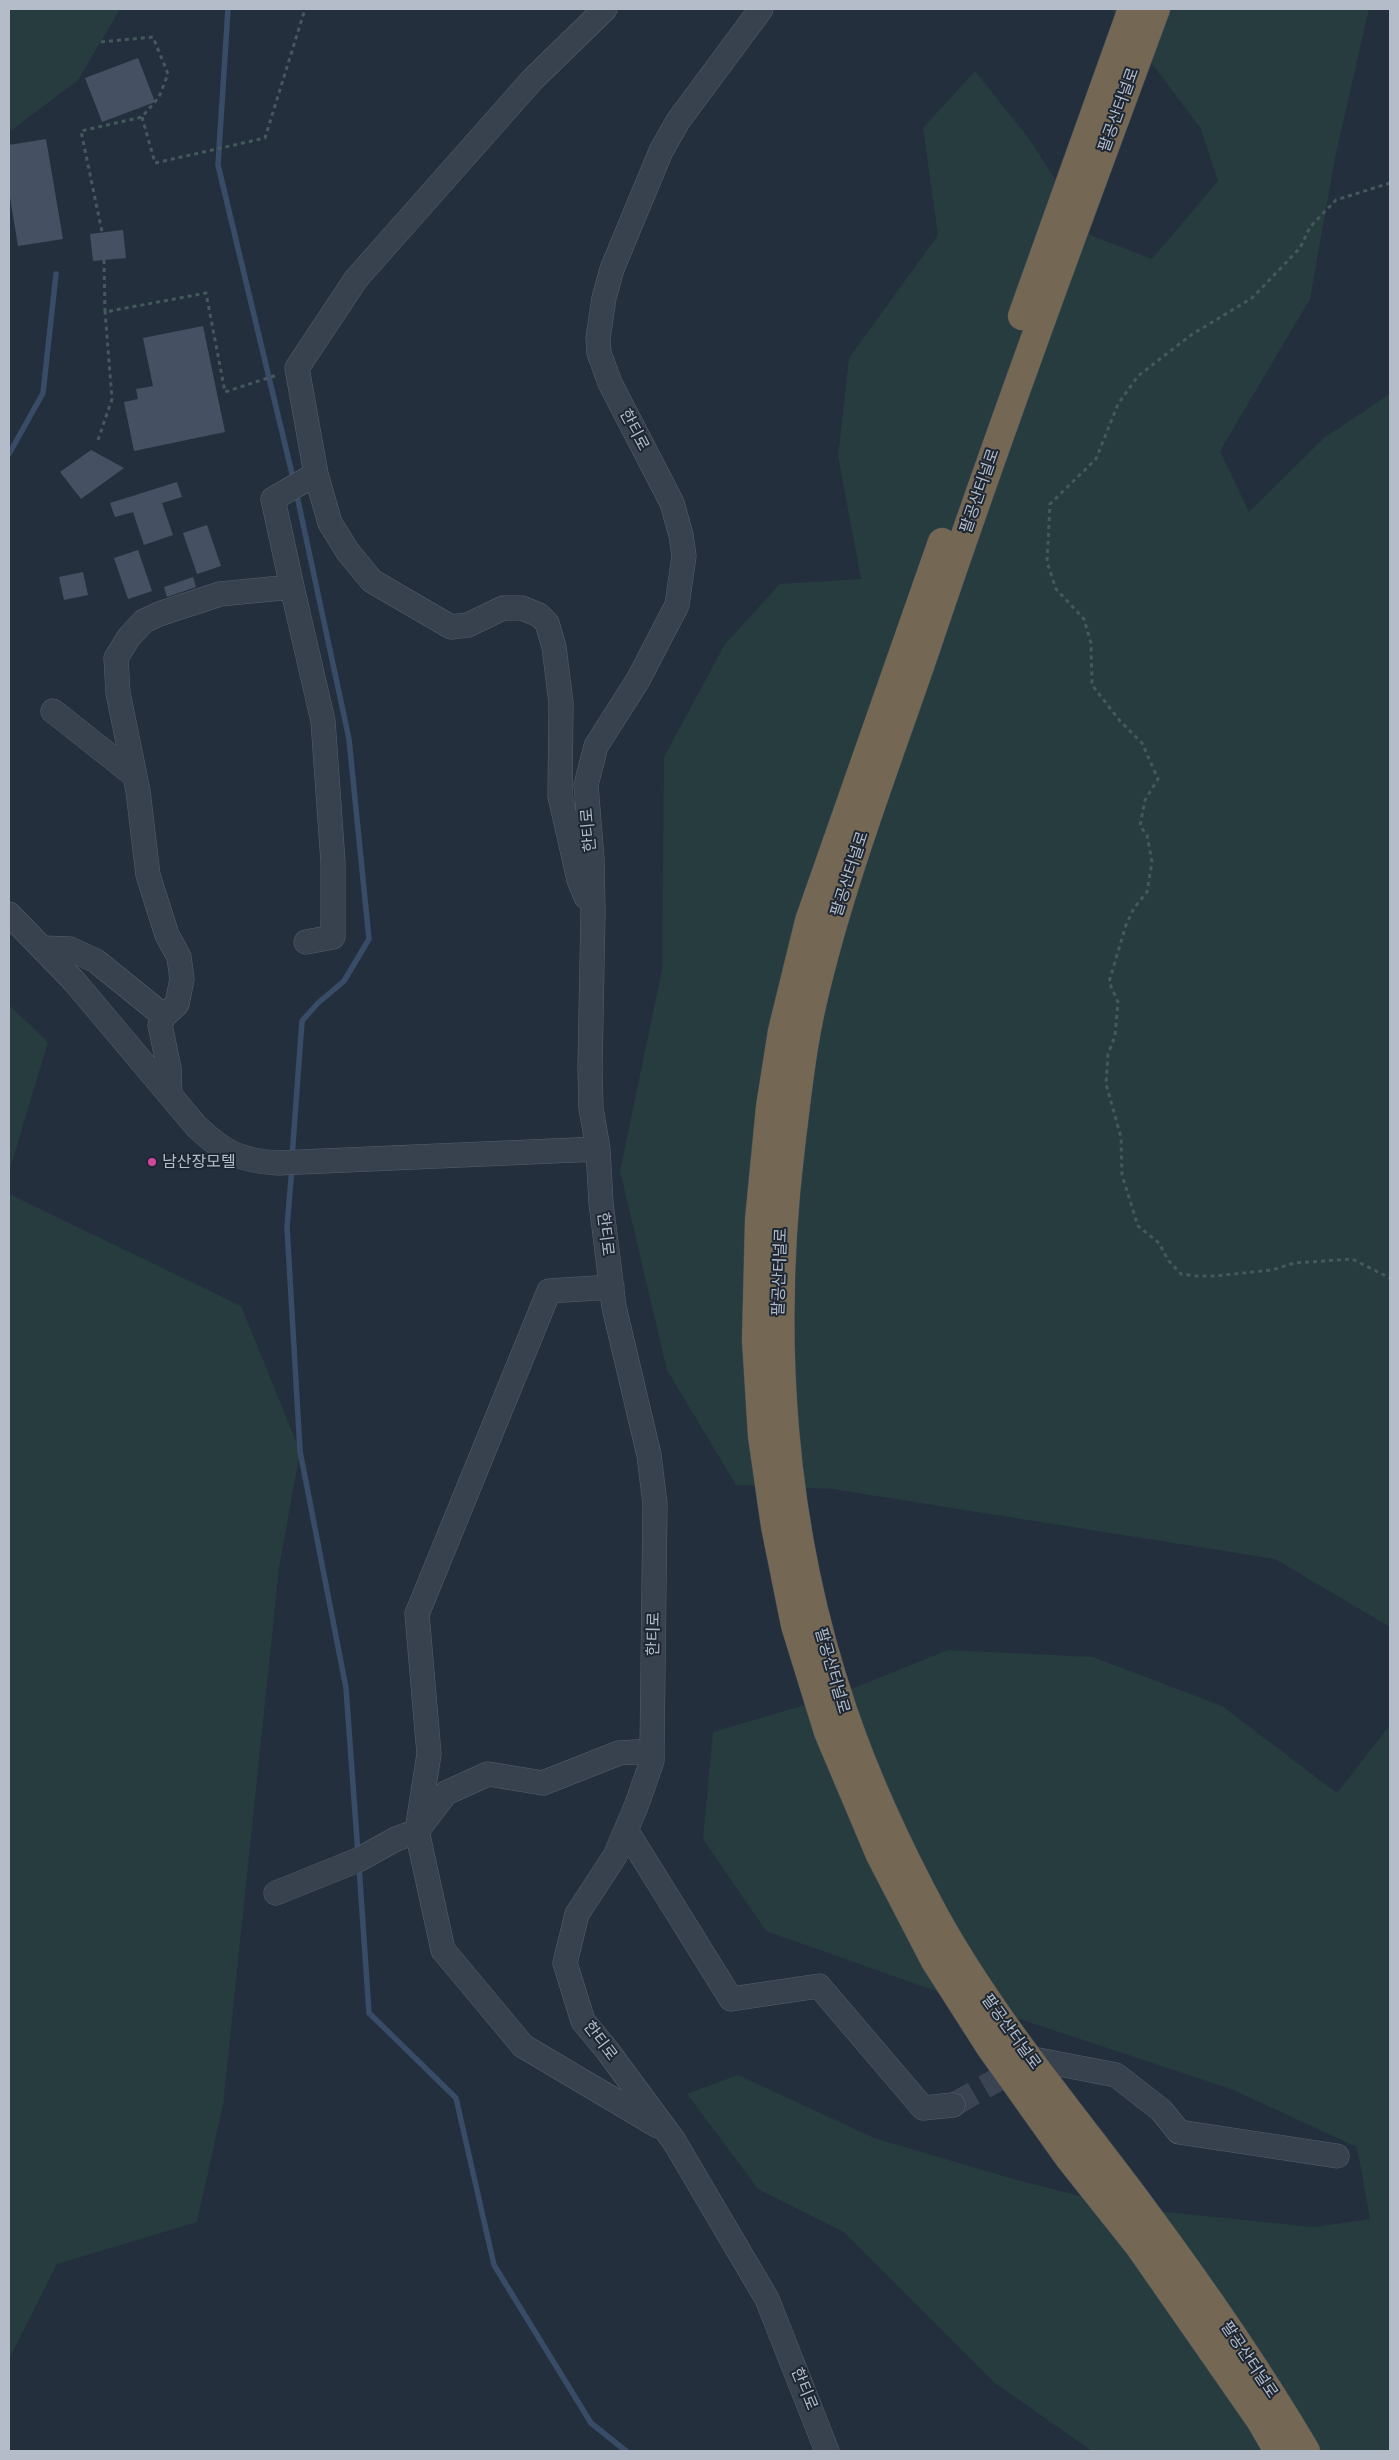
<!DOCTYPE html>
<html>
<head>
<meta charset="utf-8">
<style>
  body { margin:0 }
  #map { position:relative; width:1399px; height:2460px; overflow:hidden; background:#242f3e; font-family:Cabin,sans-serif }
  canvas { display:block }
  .frame { position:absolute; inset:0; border:10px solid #b4bcc9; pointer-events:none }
</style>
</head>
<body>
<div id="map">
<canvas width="1399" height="2460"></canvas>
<div class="frame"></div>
</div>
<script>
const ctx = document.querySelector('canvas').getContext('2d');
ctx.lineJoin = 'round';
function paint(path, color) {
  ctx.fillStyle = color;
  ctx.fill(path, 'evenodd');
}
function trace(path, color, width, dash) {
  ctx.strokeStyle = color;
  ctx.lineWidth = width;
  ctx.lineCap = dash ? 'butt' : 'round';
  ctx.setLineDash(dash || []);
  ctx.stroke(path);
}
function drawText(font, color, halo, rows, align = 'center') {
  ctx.font = font + ' Cabin,"Noto Sans KR",sans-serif';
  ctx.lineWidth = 4;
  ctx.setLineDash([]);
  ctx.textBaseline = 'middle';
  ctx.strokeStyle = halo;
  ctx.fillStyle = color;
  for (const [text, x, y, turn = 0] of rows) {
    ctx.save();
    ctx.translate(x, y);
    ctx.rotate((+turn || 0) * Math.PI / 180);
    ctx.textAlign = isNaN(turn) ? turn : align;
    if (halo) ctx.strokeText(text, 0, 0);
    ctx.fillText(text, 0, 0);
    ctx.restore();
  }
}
const green = new Path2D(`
  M 9,9 L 120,9 L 78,80 L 9,132 Z
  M 1111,9 L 1369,9 L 1335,158 L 1310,299 L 1220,451 L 1249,512 L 1324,438 L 1390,394 L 1390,1627 L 1275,1559 L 832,1489 L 736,1485 L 667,1370 L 620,1171 L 662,970 L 664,757 L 725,644 L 780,584 L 861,579 L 838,456 L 849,358 L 938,235 L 923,128 L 975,71 L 1030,140 L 1090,235 L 1152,259 L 1218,181 L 1201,129 Z
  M 9,1005 L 48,1042 L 9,1172 Z
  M 9,1194 L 241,1306 L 300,1451 L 279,1568 L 223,2105 L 197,2222 L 57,2264 L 9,2359 Z
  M 948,1650 L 1093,1657 L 1222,1706 L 1337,1793 L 1390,1725 L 1390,2451 L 1092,2451 L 995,2383 L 844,2232 L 758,2189 L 687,2094 L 738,2075 L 874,2138 L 1010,2178 L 1126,2208 L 1314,2227 L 1370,2219 L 1357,2147 L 1231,2089 L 947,1995 L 766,1931 L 703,1839 L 713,1732 L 829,1698 Z`);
const stream = new Path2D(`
  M 228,9 L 218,165 L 294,482
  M 9,454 L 43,393 L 56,274
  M 292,1157 L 302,1021 L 318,1003 L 344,981 L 369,939 L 349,739 L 296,491
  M 292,1167 L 287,1227 L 300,1451 L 346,1688 L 358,1854
  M 359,1866 L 369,2013 L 456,2098 L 494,2265 L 591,2423 L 626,2451`);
const building = new Path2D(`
  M 138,58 L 155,102 L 102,122 L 85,78 Z
  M 46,139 L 63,239 L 18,246 L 9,191 L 9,145 Z
  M 123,230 L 126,258 L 93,261 L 90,234 Z
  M 203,326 L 225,432 L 134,451 L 124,402 L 138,399 L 136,389 L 153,386 L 143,338 Z
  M 91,450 L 124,468 L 81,499 L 60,472 Z
  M 177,482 L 182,497 L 162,503 L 173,535 L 144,545 L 133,512 L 115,517 L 110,503 Z
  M 207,525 L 221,566 L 197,574 L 183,533 Z
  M 138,550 L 152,591 L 128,599 L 114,558 Z
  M 83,572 L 88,595 L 64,600 L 59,577 Z
  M 193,577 L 196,587 L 167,597 L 164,587 Z`);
const minorTunnel = new Path2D(`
  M 953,2105 L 1025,2064`);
const path = new Path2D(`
  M 101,42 L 153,37 L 168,74 L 159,97 L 142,117 L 81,131 L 102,232
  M 142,117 L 155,163 L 265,138 L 305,9
  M 1390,183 L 1336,200 L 1310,227 L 1300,248 L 1252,298 L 1191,335 L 1138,376 L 1118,404 L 1096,459 L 1050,504 L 1047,562 L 1056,589 L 1084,619 L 1091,643 L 1092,685 L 1120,721 L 1142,743 L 1158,779 L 1145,800 L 1140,826 L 1147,835 L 1152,862 L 1147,892 L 1134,908 L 1126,925 L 1109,982 L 1118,1002 L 1115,1036 L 1108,1054 L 1106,1084 L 1121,1137 L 1122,1175 L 1138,1226 L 1159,1243 L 1168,1260 L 1181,1274 L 1196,1276 L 1215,1276 L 1272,1270 L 1294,1263 L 1352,1259 L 1390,1278
  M 104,260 L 105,312 L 206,293 L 225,392 L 277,375
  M 98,440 L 112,399 L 105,311`);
const minor = new Path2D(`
  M 761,9 L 678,121 L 661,151 L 612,269 L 604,298 L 598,338 L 599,353 L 610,383 L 672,503 L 681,535 L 684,556 L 677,605 L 638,680 L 596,746 L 586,785 L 592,859 L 593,912 L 590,1069 L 591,1108 L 598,1149 L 601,1203 L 614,1307 L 649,1455 L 655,1504 L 652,1751 L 652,1761 L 637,1804 L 615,1856 L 577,1914 L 565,1963 L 583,2021 L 607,2050 L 674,2141 L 767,2299 L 827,2451
  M 292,587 L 323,721 L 333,862 L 333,937 L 306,942
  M 53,711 L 134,775
  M 586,897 L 579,880 L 560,796 L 561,703 L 554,647 L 547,623 L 539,615 L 522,608 L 503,608 L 468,625 L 451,627 L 372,581 L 348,552 L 330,523 L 316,474 L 297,368 L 356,279 L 533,79 L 605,9
  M 9,914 L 74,981 L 196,1126 C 223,1152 240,1161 278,1163 L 598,1149
  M 44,948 L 70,949 L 96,961 L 164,1016
  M 170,1095 L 169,1068 L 160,1025 L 164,1016 L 177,1004 L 182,979 L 179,957 L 167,935 L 148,875 L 138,791 L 118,693 L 116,658 L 129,637 L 144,621 L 159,614 L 220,594 L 292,587 L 273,499 L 316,474
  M 612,1287 L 549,1291 L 417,1614 L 429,1754 L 417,1831 L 443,1950 L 523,2046 L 658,2126
  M 626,1830 L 731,1999 L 819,1986 L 923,2108 L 953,2105
  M 276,1893 L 358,1860 L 396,1839 L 417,1831 L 446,1793 L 488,1774 L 543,1783 L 619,1753 L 652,1751
  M 1033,2059 L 1116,2075 L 1161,2110 L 1179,2132 L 1337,2156`);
const highway = new Path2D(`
  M 1156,9 C 1079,217 1002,424 931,634 C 890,756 842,876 813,1001 C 802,1048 797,1098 791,1146 C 768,1335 781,1529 843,1710 C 867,1781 900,1851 935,1916 C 993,2021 1072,2113 1143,2209 C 1201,2287 1257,2368 1306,2451
  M 1022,316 L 1132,9
  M 942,542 L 809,921 L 782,1031 L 770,1107 L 759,1220 L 756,1340 L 762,1436 L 775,1526 L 795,1625 L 828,1732 L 880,1855 L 935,1961 L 990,2047 L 1069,2158 L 1139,2246 L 1260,2420 L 1278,2451`);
const markers = [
  [152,1162,5,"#d1479c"]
];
const streetNames = [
  ["팔공산터널로",1119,110,-70],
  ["한티로",634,430,62],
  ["팔공산터널로",980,491,-71],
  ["한티로",589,830,-95],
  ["팔공산터널로",850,874,-72],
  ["한티로",605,1234,83],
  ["팔공산터널로",780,1272,-88],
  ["한티로",654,1634,-89],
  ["팔공산터널로",832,1671,74],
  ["팔공산터널로",1011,2032,54],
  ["한티로",600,2041,53],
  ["팔공산터널로",1249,2360,56],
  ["한티로",804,2389,68]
];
const poiNames = [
  ["남산장모텔",162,1162]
];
paint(green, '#263c3f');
trace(stream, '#394c67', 5.5);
paint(building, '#455162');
trace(minorTunnel, '#3a4453', 24, [24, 12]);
trace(minor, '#565f6c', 25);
trace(highway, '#434c59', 29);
trace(path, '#44595c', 3, [4, 4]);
trace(minor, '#38414e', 24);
trace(highway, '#746855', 28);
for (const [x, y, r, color] of markers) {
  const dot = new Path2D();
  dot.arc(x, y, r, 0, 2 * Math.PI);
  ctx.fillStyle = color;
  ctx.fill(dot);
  trace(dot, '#1d2633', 2);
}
drawText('16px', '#b4bcc9', '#1d2633', streetNames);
drawText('16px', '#b4bcc9', '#1d2633', poiNames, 'left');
</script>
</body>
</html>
